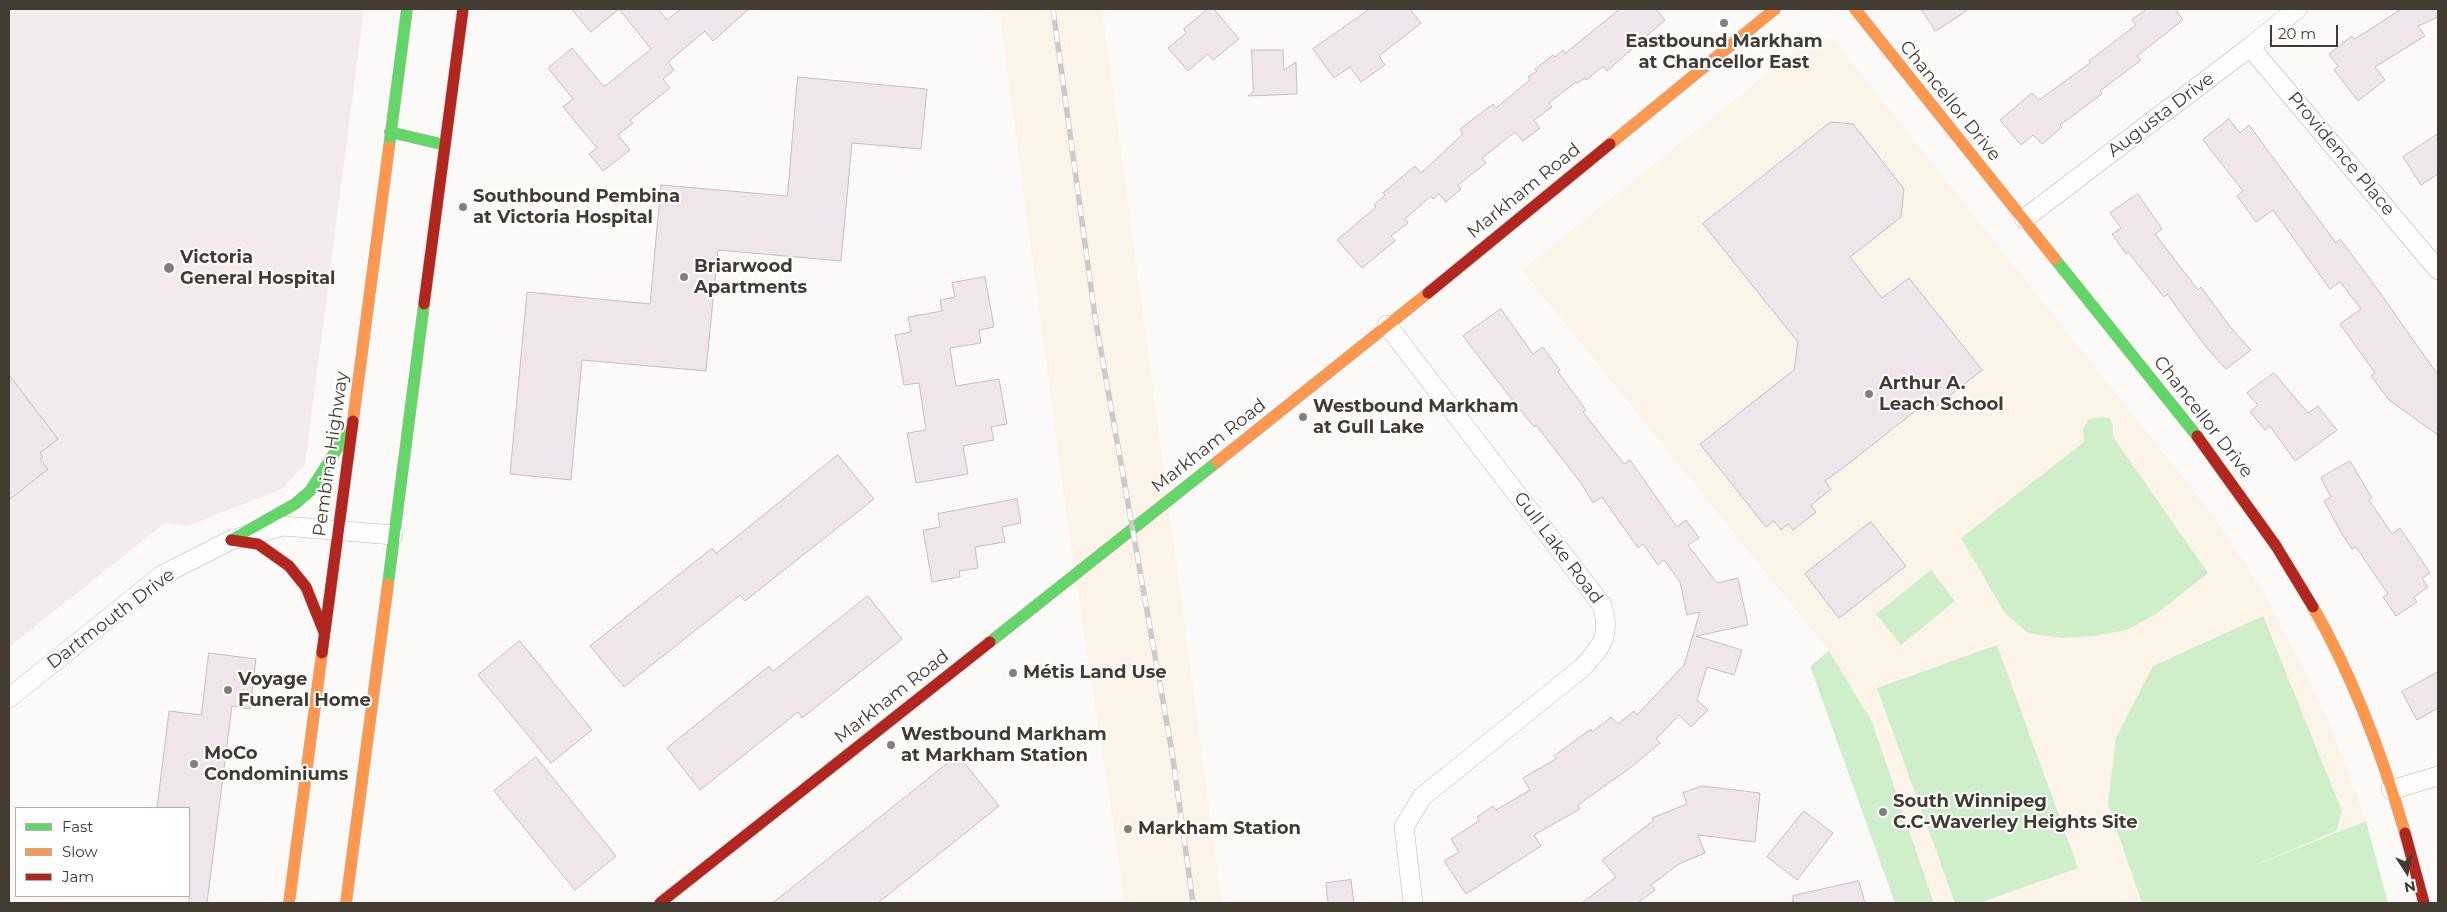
<!DOCTYPE html>
<html>
<head>
<meta charset="utf-8">
<style>
  body { margin:0 }
  #map { position:relative; width:2447px; height:912px; overflow:hidden; background:#fcfaf8; font-family:Montserrat,sans-serif }
  canvas { display:block }
  .frame { position:absolute; inset:0; border:10px solid #423b32; pointer-events:none }
  .legend { position:absolute; left:15px; top:807px; width:175px; height:90px; box-sizing:border-box; background:#fff; border:1px solid #b3b1ad; margin:0; padding:6px 9px; list-style:none; font-size:15px; color:#423b32 }
  .legend li { display:flex; align-items:center; gap:10px; height:25px }
  .legend b { width:25px; border:1px solid #b3b1ad }
  .north { position:absolute; left:2382px; top:847px; width:50px; height:50px; -webkit-text-stroke:4px #fff; paint-order:stroke; rotate:169deg; font-size:14px; font-weight:700; line-height:20px; text-align:center; color:#423b32 }
  .north::after { content:''; display:block; margin:auto; width:18px; height:22px; background:#423b32; clip-path:polygon(50% 0,100% 100%,50% 72%,0 100%) }
  .scale { position:absolute; left:2270px; top:25px; width:68px; height:22px; box-sizing:border-box; border:2px solid #423b32; border-top:0; padding-left:6px; font-size:15px; line-height:18px; white-space:nowrap; color:#423b32; -webkit-text-stroke:4px #fff; paint-order:stroke }
</style>
</head>
<body>
<div id="map">
<canvas width="2447" height="912"></canvas>
<div class="frame"></div>
<ul class="legend">
<li><b style="height:6px;background:#63d668"></b>Fast</li>
<li><b style="height:6px;background:#ff974d"></b>Slow</li>
<li><b style="height:6px;background:#b3261e"></b>Jam</li>
</ul>
<div class="north">N</div>
<div class="scale">20 m</div>
</div>
<script>
const ctx = document.querySelector('canvas').getContext('2d');
ctx.lineJoin = 'round';
function paint(path, color) {
  ctx.fillStyle = color;
  ctx.fill(path, 'evenodd');
}
function trace(path, color, width, dash) {
  ctx.strokeStyle = color;
  ctx.lineWidth = width;
  ctx.lineCap = dash ? 'butt' : 'round';
  ctx.setLineDash(dash || []);
  ctx.stroke(path);
}
function drawText(font, color, halo, rows, align = 'center') {
  ctx.font = font + ' Montserrat,sans-serif';
  ctx.lineWidth = 4;
  ctx.setLineDash([]);
  ctx.textBaseline = 'middle';
  ctx.strokeStyle = halo;
  ctx.fillStyle = color;
  for (const [text, x, y, turn = 0] of rows) {
    ctx.save();
    ctx.translate(x, y);
    ctx.rotate((+turn || 0) * Math.PI / 180);
    ctx.textAlign = isNaN(turn) ? turn : align;
    if (halo) ctx.strokeText(text, 0, 0);
    ctx.fillText(text, 0, 0);
    ctx.restore();
  }
}
const built = new Path2D(`
  M 999,9 L 1102,9 L 1222,903 L 1125,903 L 1068,527 Z
  M 1813,37 L 1834,40 L 2194,491 L 2220,526 L 2259,585 L 2304,668 L 2342,754 L 2366,821 L 2162,903 L 1934,903 L 1872,722 L 1829,651 L 1522,270 Z`);
const medical = new Path2D(`
  M 9,9 L 364,9 L 305,464 L 282,489 L 188,526 L 165,523 L 9,647 Z`);
const green = new Path2D(`
  M 2102,417 L 2110,418 L 2113,426 L 2113,437 L 2208,573 L 2156,614 L 2127,630 L 2093,636 L 2061,638 L 2028,633 L 2005,613 L 1961,538 L 2084,442 L 2083,429 L 2089,419 Z
  M 1931,570 L 1955,601 L 1901,645 L 1876,614 Z
  M 2263,616 L 2342,811 L 2336,831 L 2238,872 L 2366,821 L 2388,903 L 2142,903 L 2108,804 L 2116,738 L 2153,666 Z
  M 1997,645 L 2078,868 L 1979,903 L 1955,903 L 1877,688 Z
  M 1829,651 L 1872,722 L 1934,903 L 1895,903 L 1810,666 Z`);
const building = new Path2D(`
  M 572,9 L 658,9 L 667,20 L 681,9 L 749,9 L 713,41 L 705,31 L 668,62 L 674,70 L 663,79 L 670,88 L 630,120 L 633,123 L 618,135 L 630,150 L 603,171 L 589,154 L 597,148 L 563,107 L 573,99 L 548,68 L 572,48 L 604,87 L 651,49 L 619,9 L 591,32 Z
  M 1208,9 L 1214,9 L 1239,39 L 1213,60 L 1208,54 L 1188,71 L 1168,48 L 1186,33 L 1184,29 Z
  M 1370,9 L 1410,9 L 1421,23 L 1379,56 L 1385,65 L 1361,82 L 1350,67 L 1334,78 L 1313,49 Z
  M 1620,9 L 1656,9 L 1665,20 L 1607,71 L 1603,66 L 1586,80 L 1585,78 L 1577,83 L 1576,82 L 1549,103 L 1552,107 L 1534,120 L 1540,128 L 1523,141 L 1515,132 L 1482,158 L 1486,163 L 1458,185 L 1461,189 L 1446,202 L 1439,194 L 1433,199 L 1431,196 L 1405,219 L 1408,223 L 1391,236 L 1395,241 L 1362,268 L 1337,240 L 1376,207 L 1374,205 L 1385,195 L 1383,193 L 1415,166 L 1421,173 L 1463,134 L 1460,129 L 1493,104 L 1496,108 L 1530,80 L 1528,77 L 1537,71 L 1535,69 L 1553,55 L 1555,57 L 1563,50 L 1565,53 Z
  M 1921,9 L 1969,9 L 1936,31 Z
  M 2147,9 L 2175,9 L 2183,20 L 2137,56 L 2141,60 L 2100,91 L 2102,94 L 2060,125 L 2062,127 L 2042,144 L 2033,135 L 2021,145 L 2000,120 L 2032,93 L 2039,100 L 2090,63 L 2089,61 L 2136,25 L 2132,20 Z
  M 2402,9 L 2438,9 L 2438,17 L 2418,26 L 2425,36 L 2375,67 L 2385,80 L 2358,101 L 2334,70 L 2338,66 L 2329,54 L 2352,36 L 2354,39 Z
  M 1252,50 L 1283,50 L 1284,70 L 1296,62 L 1297,94 L 1248,96 L 1253,92 Z
  M 798,77 L 927,89 L 921,149 L 852,143 L 841,261 L 718,250 L 706,371 L 582,360 L 571,480 L 510,474 L 527,292 L 650,304 L 661,185 L 787,196 Z
  M 2229,119 L 2240,133 L 2249,125 L 2336,243 L 2340,239 L 2373,283 L 2438,375 L 2438,435 L 2389,400 L 2371,376 L 2375,373 L 2340,324 L 2361,309 L 2340,282 L 2330,289 L 2273,210 L 2256,222 L 2237,196 L 2243,191 L 2203,140 Z
  M 1831,122 L 1853,124 L 1904,189 L 1901,217 L 1850,257 L 1882,298 L 1909,278 L 1982,370 L 1929,412 L 1923,405 L 1848,464 L 1825,481 L 1831,489 L 1811,505 L 1816,512 L 1793,530 L 1788,524 L 1781,530 L 1774,521 L 1766,527 L 1700,444 L 1794,370 L 1798,342 L 1703,224 Z
  M 2438,134 L 2438,174 L 2421,185 L 2403,157 Z
  M 2138,194 L 2162,229 L 2155,234 L 2198,290 L 2201,287 L 2231,328 L 2251,350 L 2226,369 L 2206,347 L 2167,294 L 2164,297 L 2128,252 L 2126,254 L 2112,234 L 2121,228 L 2110,213 Z
  M 985,277 L 994,327 L 979,330 L 981,343 L 950,348 L 956,386 L 999,379 L 1007,424 L 991,427 L 994,440 L 963,446 L 968,474 L 916,483 L 907,433 L 926,430 L 919,383 L 904,385 L 895,335 L 911,332 L 908,317 L 942,311 L 940,300 L 955,297 L 952,283 Z
  M 1501,309 L 1533,354 L 1543,347 L 1560,370 L 1558,372 L 1586,410 L 1583,412 L 1624,464 L 1630,460 L 1677,527 L 1686,520 L 1699,538 L 1688,545 L 1717,583 L 1738,578 L 1748,625 L 1696,636 L 1742,650 L 1734,675 L 1707,667 L 1697,700 L 1708,710 L 1691,727 L 1679,715 L 1656,739 L 1660,743 L 1630,768 L 1578,805 L 1580,809 L 1534,835 L 1541,846 L 1466,894 L 1444,861 L 1459,852 L 1451,839 L 1479,821 L 1477,817 L 1493,806 L 1496,810 L 1530,790 L 1523,778 L 1556,759 L 1554,756 L 1591,729 L 1592,732 L 1611,717 L 1618,724 L 1634,711 L 1637,715 L 1684,665 L 1700,612 L 1687,615 L 1680,582 L 1664,560 L 1658,565 L 1643,544 L 1638,548 L 1602,497 L 1593,503 L 1581,483 L 1536,425 L 1534,427 L 1506,392 L 1463,336 Z
  M 2274,373 L 2308,413 L 2318,406 L 2337,430 L 2295,461 L 2270,426 L 2265,430 L 2250,412 L 2258,405 L 2247,393 Z
  M 9,375 L 58,439 L 40,453 L 43,457 L 40,459 L 48,469 L 9,500 Z
  M 838,455 L 874,499 L 745,601 L 740,595 L 624,687 L 590,646 L 712,548 L 716,553 Z
  M 2350,461 L 2372,498 L 2369,500 L 2392,534 L 2400,528 L 2430,573 L 2422,578 L 2428,587 L 2414,597 L 2417,602 L 2396,616 L 2383,597 L 2388,594 L 2356,547 L 2352,549 L 2342,534 L 2324,501 L 2331,497 L 2321,478 Z
  M 1017,499 L 1021,523 L 1002,527 L 1005,542 L 975,547 L 978,568 L 959,571 L 960,577 L 932,582 L 923,530 L 940,527 L 938,514 Z
  M 1871,522 L 1906,566 L 1839,618 L 1805,574 Z
  M 868,596 L 902,639 L 802,718 L 798,712 L 700,790 L 667,748 L 769,666 L 773,671 Z
  M 520,641 L 592,730 L 551,763 L 478,675 Z
  M 209,653 L 256,659 L 250,709 L 232,706 L 207,903 L 189,903 L 189,808 L 157,808 L 169,711 L 201,715 Z
  M 2438,672 L 2438,708 L 2417,720 L 2402,692 Z
  M 958,755 L 999,806 L 878,903 L 773,903 Z
  M 536,757 L 616,856 L 575,890 L 494,791 Z
  M 1702,786 L 1760,793 L 1755,842 L 1698,835 L 1705,853 L 1679,864 L 1651,885 L 1655,890 L 1638,903 L 1582,903 L 1616,877 L 1602,860 L 1653,821 L 1652,818 L 1687,804 L 1683,793 Z
  M 1804,811 L 1833,833 L 1797,880 L 1767,857 Z
  M 1351,880 L 1354,903 L 1328,903 L 1326,883 Z
  M 1859,881 L 1865,903 L 1793,903 L 1793,896 Z`);
const street = new Path2D(`
  M 2250,47 L 2438,270
  M 2024,219 L 2250,47 L 2297,9
  M 1387,325 L 1602,605 C 1611,635 1603,645 1583,667 L 1422,797 L 1404,827 L 1413,903
  M 9,698 L 162,575 L 231,540 L 283,526 L 393,535
  M 2391,790 L 2438,776`);
const fast = new Path2D(`
  M 390,132 L 445,145
  M 389,147 L 407,9
  M 2055,259 L 2197,436
  M 231,540 L 295,504 L 310,491 L 348,432
  M 388,584 L 424,304
  M 990,642 L 1217,462`);
const slow = new Path2D(`
  M 1855,9 L 2055,259
  M 1610,144 L 1775,9
  M 353,421 L 389,147
  M 1217,462 L 1428,293
  M 2313,607 C 2354,678 2382,754 2405,833
  M 289,903 L 322,653
  M 346,903 L 388,584`);
const jam = new Path2D(`
  M 1428,293 L 1610,144
  M 424,304 L 463,9
  M 2197,436 L 2276,546 L 2313,607
  M 231,540 L 258,544 L 289,566 L 306,587 L 324,632
  M 322,653 L 353,421
  M 2405,833 L 2424,903
  M 660,903 L 990,642`);
const rail = new Path2D(`
  M 1053,9 L 1095,317 L 1172,752 L 1193,903`);
const markers = [
  [1724,23,5,"#837e77"],
  [463,207,5,"#837e77"],
  [169,268,6,"#837e77"],
  [684,277,5,"#837e77"],
  [1869,394,5,"#837e77"],
  [1303,417,5,"#837e77"],
  [1013,673,5,"#837e77"],
  [228,690,5,"#837e77"],
  [891,745,5,"#837e77"],
  [194,764,5,"#837e77"],
  [1883,812,5,"#837e77"],
  [1128,829,5,"#837e77"]
];
const poiNames = [
  ["Eastbound Markham",1724,42,"center"],
  ["at Chancellor East",1724,63,"center"],
  ["Southbound Pembina",473,197],
  ["at Victoria Hospital",473,218],
  ["Victoria",180,258],
  ["General Hospital",180,279],
  ["Briarwood",694,267],
  ["Apartments",694,288],
  ["Arthur A.",1879,384],
  ["Leach School",1879,405],
  ["Westbound Markham",1313,407],
  ["at Gull Lake",1313,428],
  ["Métis Land Use",1023,673],
  ["Voyage",238,680],
  ["Funeral Home",238,701],
  ["Westbound Markham",901,735],
  ["at Markham Station",901,756],
  ["MoCo",204,754],
  ["Condominiums",204,775],
  ["South Winnipeg",1893,802],
  ["C.C-Waverley Heights Site",1893,823],
  ["Markham Station",1138,829]
];
const streetNames = [
  ["Chancellor Drive",1950,101,51],
  ["Augusta Drive",2161,115,-37],
  ["Providence Place",2341,154,50],
  ["Markham Road",1524,191,-39],
  ["Chancellor Drive",2203,417,52],
  ["Markham Road",1209,446,-38],
  ["Pembina Highway",331,454,-82],
  ["Gull Lake Road",1558,548,53],
  ["Dartmouth Drive",111,619,-37],
  ["Markham Road",892,697,-38]
];
paint(built, '#fcf4e9');
paint(medical, '#f5ebec');
paint(green, '#cfefcb');
paint(building, '#f0e5ea');
trace(building, '#c4bfc0', 1);
trace(street, '#bbb7b2', 20);
trace(fast, '#bbb7b2', 12);
trace(slow, '#bbb7b2', 12);
trace(jam, '#bbb7b2', 12);
trace(street, '#fffefe', 19);
trace(fast, '#63d668', 11);
trace(slow, '#ff974d', 11);
trace(jam, '#b3261e', 11);
trace(rail, '#cccbcb', 5.5);
trace(rail, '#fff', 4, [11]);
for (const [x, y, r, color] of markers) {
  const dot = new Path2D();
  dot.arc(x, y, r, 0, 2 * Math.PI);
  ctx.fillStyle = color;
  ctx.fill(dot);
  trace(dot, '#fff', 2);
}
drawText('bold 18px', '#423b32', '#fff', poiNames, 'left');
drawText('18px', '#423b32', '#fff', streetNames);
</script>
</body>
</html>
